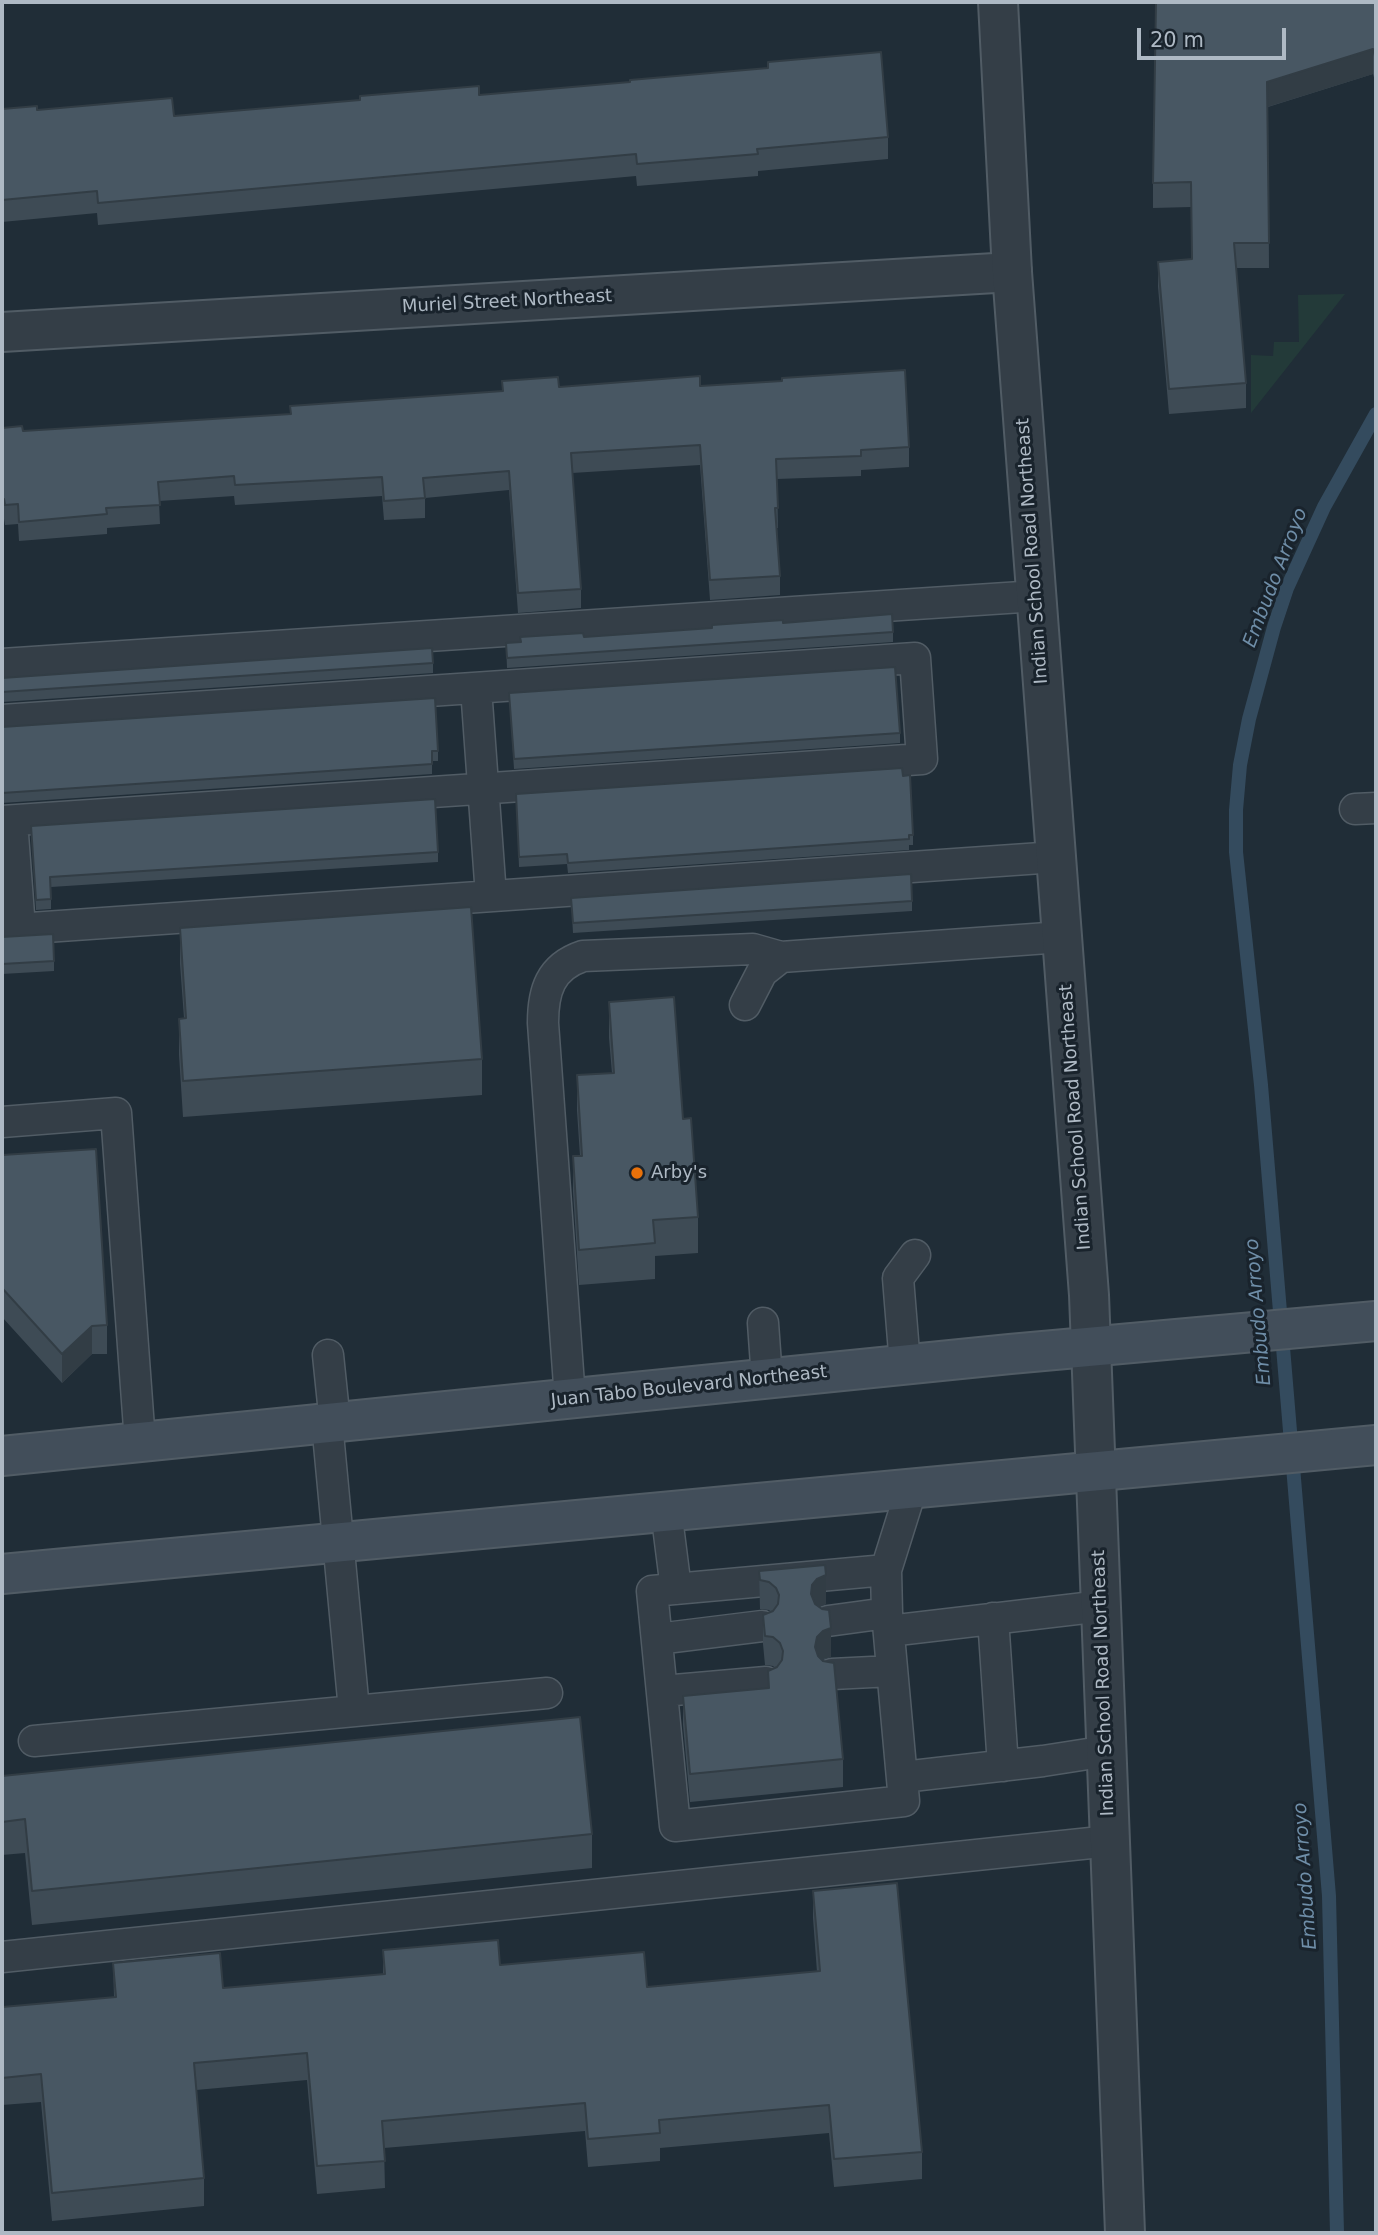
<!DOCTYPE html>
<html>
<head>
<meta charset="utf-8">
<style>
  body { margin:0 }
  #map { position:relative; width:1378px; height:2235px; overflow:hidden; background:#202d37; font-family:"DejaVu Sans",sans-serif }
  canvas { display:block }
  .frame { position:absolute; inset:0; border:4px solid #aeb9c4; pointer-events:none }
  .scale { position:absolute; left:1137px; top:28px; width:149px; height:32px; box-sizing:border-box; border:4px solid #aeb9c4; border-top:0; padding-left:9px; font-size:21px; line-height:24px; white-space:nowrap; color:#aeb9c4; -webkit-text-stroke:5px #19232c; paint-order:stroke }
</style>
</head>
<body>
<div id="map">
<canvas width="1378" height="2235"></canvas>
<div class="frame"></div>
<div class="scale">20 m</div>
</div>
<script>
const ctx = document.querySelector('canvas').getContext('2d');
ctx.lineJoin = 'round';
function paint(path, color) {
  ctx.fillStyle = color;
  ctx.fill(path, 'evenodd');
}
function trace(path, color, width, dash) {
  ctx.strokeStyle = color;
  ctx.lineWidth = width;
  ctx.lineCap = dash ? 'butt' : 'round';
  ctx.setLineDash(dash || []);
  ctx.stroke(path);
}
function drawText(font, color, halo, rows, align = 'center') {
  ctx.font = font + ' "DejaVu Sans",sans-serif';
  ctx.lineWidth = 6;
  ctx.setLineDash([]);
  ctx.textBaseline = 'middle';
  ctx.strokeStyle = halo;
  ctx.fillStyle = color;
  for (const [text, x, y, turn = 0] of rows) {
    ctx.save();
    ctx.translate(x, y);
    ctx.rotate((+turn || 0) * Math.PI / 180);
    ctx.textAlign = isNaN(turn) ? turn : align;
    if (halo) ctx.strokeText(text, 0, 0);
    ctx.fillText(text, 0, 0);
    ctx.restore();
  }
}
const green = new Path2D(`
  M 1345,294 L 1251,413 L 1251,355 L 1273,356 L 1274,342 L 1299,342 L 1298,295 Z`);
const stream = new Path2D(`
  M 1337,2233 L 1329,1896 L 1261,1085 L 1236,852 L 1236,810 L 1240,765 L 1249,719 L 1274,627 L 1287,588 L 1324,507 L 1376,414`);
const service = new Path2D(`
  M 2,664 L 1037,596
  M 476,688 L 491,896
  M 2,720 L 915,658 L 922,759 L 2,821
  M 1355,809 L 1376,808
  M 12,821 L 20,928
  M 2,930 L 1056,857
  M 745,1005 L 762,972 L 781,957
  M 2,1122 L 116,1113 L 140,1442
  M 763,1323 L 767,1379
  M 328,1355 L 335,1423
  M 905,1365 L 898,1278 L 915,1255
  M 570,1399 L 543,1023 C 543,991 550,967 583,956 L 753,949 L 781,957 L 1062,937
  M 327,1423 L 354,1710
  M 666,1510 L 676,1589
  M 886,1570 L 652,1591 L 675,1826 L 904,1801 L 887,1613 L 886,1570 L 912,1487
  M 993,1618 L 1003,1766
  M 828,1621 L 887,1613
  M 889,1631 L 1102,1606
  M 657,1639 L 762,1626
  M 832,1674 L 892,1671
  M 663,1691 L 766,1682
  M 34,1741 L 547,1693
  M 903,1777 L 1043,1761 L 1107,1751
  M 2,1957 L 1110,1841`);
const minor = new Path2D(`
  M 2,332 L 1012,272`);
const tertiary = new Path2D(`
  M 998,2 L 1012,272 L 1089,1295 L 1125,2233`);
const secondary = new Path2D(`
  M 2,1456 L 1010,1354 L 1376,1321
  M 2,1574 L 1376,1445`);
const wall = new Path2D(`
  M 1376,2 L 1376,85 L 1373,74 L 1268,107 L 1269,268 L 1236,268 L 1246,383 L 1246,408 L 1169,414 L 1158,287 L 1158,262 L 1192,259 L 1191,207 L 1153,208 L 1153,183 Z
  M 479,95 L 888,137 L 888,159 L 758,171 L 758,176 L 637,186 L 636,176 L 98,225 L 97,213 L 2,222 L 2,109 L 174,116 Z
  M 502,381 L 559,387 L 700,386 L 909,447 L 909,467 L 861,470 L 861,476 L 777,479 L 778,528 L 777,528 L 780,576 L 780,595 L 710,600 L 700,465 L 572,473 L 581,589 L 581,608 L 518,613 L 509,490 L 425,498 L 425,518 L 384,520 L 382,496 L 235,505 L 234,496 L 159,501 L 160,524 L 107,528 L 107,534 L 19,541 L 18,524 L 5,525 L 4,519 L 2,519 L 2,428 L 23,431 L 290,414 L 290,406 L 502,391 Z
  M 783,623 L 893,632 L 893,642 L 507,668 L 506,643 Z
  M 433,663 L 433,673 L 2,702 L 2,678 Z
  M 509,693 L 900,733 L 900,743 L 514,769 Z
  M 2,727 L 438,751 L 438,761 L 432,761 L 432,774 L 2,803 Z
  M 903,776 L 913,835 L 913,845 L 909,845 L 909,850 L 568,873 L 567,864 L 519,867 L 516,794 Z
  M 31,826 L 438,852 L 438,862 L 51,887 L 51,909 L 36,910 Z
  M 571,898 L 912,901 L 912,911 L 573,933 Z
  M 180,928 L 482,1059 L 482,1095 L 183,1117 L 179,1055 L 179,1019 L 184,1018 L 180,964 Z
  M 2,937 L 54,961 L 54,971 L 2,974 Z
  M 609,1002 L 683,1119 L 698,1217 L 698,1253 L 655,1256 L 655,1279 L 579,1285 L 573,1192 L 573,1156 L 580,1156 L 577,1111 L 577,1075 L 612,1073 L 609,1038 Z
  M 2,1155 L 107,1325 L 107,1354 L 92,1354 L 62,1383 L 2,1317 Z
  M 759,1571 L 826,1604 L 819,1607 L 831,1657 L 822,1660 L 843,1759 L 843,1787 L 690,1802 L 683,1725 L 683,1696 L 768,1688 L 768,1671 L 775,1668 L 773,1666 L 765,1665 L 763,1644 L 763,1615 L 771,1612 L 769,1610 L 760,1609 Z
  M 2,1776 L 592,1834 L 592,1868 L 32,1925 L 25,1853 L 2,1855 Z
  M 813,1891 L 922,2152 L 922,2179 L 834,2187 L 829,2133 L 660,2148 L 660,2161 L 588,2167 L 585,2131 L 384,2148 L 385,2188 L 317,2194 L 307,2080 L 196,2090 L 204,2178 L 204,2206 L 52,2221 L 41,2102 L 2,2105 L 2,2007 L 114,1997 L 113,1963 L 223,1988 L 383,1974 L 383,1950 L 500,1965 L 647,1987 L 817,1972 L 813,1918 Z`);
const shadedWall = new Path2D(`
  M 1373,49 L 1373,74 L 1267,107 L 1267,82 Z
  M 92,1326 L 92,1354 L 62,1383 L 62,1354 Z
  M 826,1575 L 826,1604 L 817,1608 L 811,1594 L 812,1585 L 817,1579 Z
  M 831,1628 L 831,1657 L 823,1659 L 817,1665 L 815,1647 L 817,1637 L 823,1631 Z`);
const building = new Path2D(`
  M 1156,2 L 1376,2 L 1376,60 L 1373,49 L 1267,82 L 1269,243 L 1234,243 L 1246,383 L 1169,389 L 1158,262 L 1192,259 L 1191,182 L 1153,183 Z
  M 881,52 L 888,137 L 757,149 L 758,154 L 637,164 L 636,154 L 98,203 L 97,191 L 2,200 L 2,109 L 37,106 L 37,110 L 172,98 L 174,116 L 360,100 L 360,96 L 479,86 L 479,95 L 630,82 L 630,80 L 768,68 L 768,62 Z
  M 905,370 L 909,447 L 861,450 L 861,456 L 776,459 L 778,508 L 775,508 L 780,576 L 710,580 L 700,445 L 571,453 L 581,589 L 518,593 L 509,471 L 423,478 L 425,498 L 384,501 L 382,477 L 235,485 L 234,476 L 158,482 L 160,505 L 106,508 L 107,514 L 19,522 L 18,504 L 5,505 L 4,499 L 2,500 L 2,428 L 22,426 L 23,431 L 291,414 L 290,406 L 503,391 L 502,381 L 558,377 L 559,387 L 700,376 L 700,386 L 782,381 L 782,378 Z
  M 892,614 L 893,632 L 507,658 L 506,643 L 521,642 L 520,637 L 583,633 L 584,637 L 712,628 L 712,625 L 783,620 L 783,623 Z
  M 432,648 L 433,663 L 2,692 L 2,678 Z
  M 895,667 L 900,733 L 514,759 L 509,693 Z
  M 435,698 L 438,751 L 432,751 L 432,764 L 2,793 L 2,727 Z
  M 902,768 L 903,776 L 910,775 L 913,835 L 909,835 L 909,839 L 568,863 L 567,854 L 519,857 L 516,794 Z
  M 435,799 L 438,852 L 50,877 L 51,899 L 36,900 L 31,826 Z
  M 911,874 L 912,901 L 573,923 L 571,898 Z
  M 471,907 L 482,1059 L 183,1081 L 179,1019 L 186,1018 L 180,928 Z
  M 53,934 L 54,961 L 2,964 L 2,937 Z
  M 674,997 L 683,1119 L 691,1118 L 698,1217 L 653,1220 L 655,1243 L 579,1250 L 573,1156 L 582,1156 L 577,1075 L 614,1073 L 609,1002 Z
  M 96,1149 L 107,1325 L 92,1326 L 62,1354 L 2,1288 L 2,1155 Z
  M 825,1565 L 826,1575 L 817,1579 L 812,1585 L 811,1594 L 815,1604 L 822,1609 L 829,1610 L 831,1628 L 823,1631 L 817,1637 L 815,1647 L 818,1656 L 823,1661 L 834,1663 L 843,1759 L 690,1774 L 683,1696 L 769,1688 L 768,1671 L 777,1667 L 782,1660 L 783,1651 L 780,1643 L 773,1637 L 765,1636 L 763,1615 L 773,1611 L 778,1604 L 779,1595 L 776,1588 L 769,1582 L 760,1580 L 759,1571 Z
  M 580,1717 L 592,1834 L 32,1891 L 25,1819 L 2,1822 L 2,1776 Z
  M 897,1883 L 922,2152 L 834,2159 L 829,2105 L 659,2120 L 660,2133 L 588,2139 L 585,2103 L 382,2121 L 385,2161 L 317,2166 L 307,2053 L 194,2063 L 204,2178 L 52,2193 L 41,2074 L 2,2078 L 2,2007 L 116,1997 L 113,1963 L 220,1953 L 223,1988 L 385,1974 L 383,1950 L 498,1940 L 500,1965 L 644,1952 L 647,1987 L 820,1971 L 813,1891 Z`);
const markers = [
  [637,1173,7,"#e8710a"]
];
const streetNames = [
  ["Muriel Street Northeast",507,302,-3],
  ["Indian School Road Northeast",1033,551,-94],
  ["Indian School Road Northeast",1076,1117,-94],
  ["Juan Tabo Boulevard Northeast",689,1387,-6],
  ["Indian School Road Northeast",1104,1683,-92]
];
const poiNames = [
  ["Arby's",651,1173]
];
const waterNames = [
  ["Embudo Arroyo",1276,578,-69],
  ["Embudo Arroyo",1259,1312,-95],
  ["Embudo Arroyo",1306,1876,-94]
];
paint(green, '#233a39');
trace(stream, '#344b5e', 14);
trace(service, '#515c65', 33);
trace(minor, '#515c65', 42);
trace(tertiary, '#515c65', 42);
trace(secondary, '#515c65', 42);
trace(service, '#343e47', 30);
trace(minor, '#343e47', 38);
trace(tertiary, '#343e47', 38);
trace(secondary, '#424e5a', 38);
paint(wall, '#3e4b55');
paint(shadedWall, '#323d45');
paint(building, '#485763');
trace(building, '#323d45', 2);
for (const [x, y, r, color] of markers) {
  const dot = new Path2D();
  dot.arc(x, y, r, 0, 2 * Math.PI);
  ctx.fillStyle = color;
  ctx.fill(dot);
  trace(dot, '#19232c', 2.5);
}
drawText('18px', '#aeb9c4', '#19232c', streetNames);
drawText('18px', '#aeb9c4', '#19232c', poiNames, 'left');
drawText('italic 19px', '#6f8ea8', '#19232c', waterNames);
</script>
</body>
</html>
